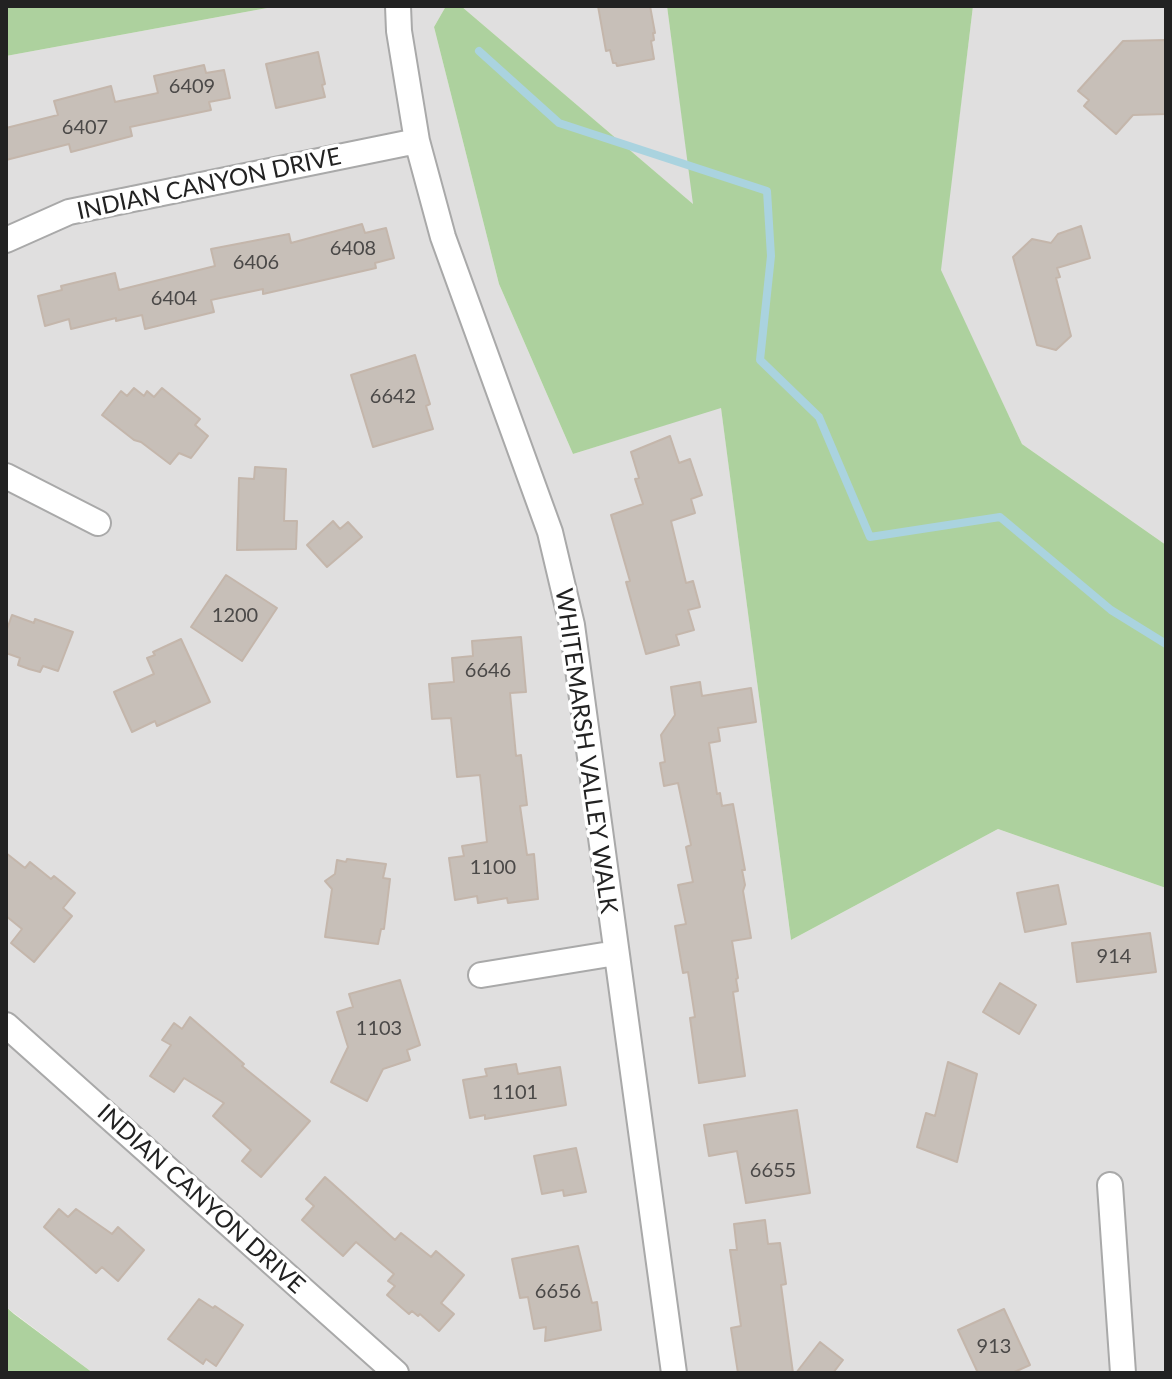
<!DOCTYPE html>
<html>
<head>
<meta charset="utf-8">
<style>
  body { margin:0 }
  #map { position:relative; width:1172px; height:1379px; overflow:hidden; background:#f2efe9; font-family:Lato,sans-serif }
  canvas { display:block }
  .frame { position:absolute; inset:0; border:8px solid #222; pointer-events:none }
</style>
</head>
<body>
<div id="map">
<canvas width="1172" height="1379"></canvas>
<div class="frame"></div>
</div>
<script>
const ctx = document.querySelector('canvas').getContext('2d');
ctx.lineJoin = 'round';
function paint(path, color) {
  ctx.fillStyle = color;
  ctx.fill(path, 'evenodd');
}
function trace(path, color, width, dash) {
  ctx.strokeStyle = color;
  ctx.lineWidth = width;
  ctx.lineCap = dash ? 'butt' : 'round';
  ctx.setLineDash(dash || []);
  ctx.stroke(path);
}
function drawText(font, color, halo, rows, align = 'center') {
  ctx.font = font + ' Lato,sans-serif';
  ctx.lineWidth = 7;
  ctx.setLineDash([]);
  ctx.textBaseline = 'middle';
  ctx.strokeStyle = halo;
  ctx.fillStyle = color;
  for (const [text, x, y, turn = 0] of rows) {
    ctx.save();
    ctx.translate(x, y);
    ctx.rotate((+turn || 0) * Math.PI / 180);
    ctx.textAlign = isNaN(turn) ? turn : align;
    if (halo) ctx.strokeText(text, 0, 0);
    ctx.fillText(text, 0, 0);
    ctx.restore();
  }
}
const residential = new Path2D(`
  M 278,6 L 446,6 L 434,27 L 499,284 L 573,454 L 721,407 L 791,940 L 998,829 L 1166,888 L 1166,1373 L 93,1373 L 6,1307 L 6,56 Z
  M 461,6 L 667,6 L 694,205 Z
  M 973,6 L 1166,6 L 1166,545 L 1022,444 L 940,270 Z`);
const forest = new Path2D(`
  M 6,6 L 278,6 L 6,56 Z
  M 446,6 L 461,6 L 693,204 L 667,6 L 973,6 L 941,270 L 1022,444 L 1166,545 L 1166,888 L 998,829 L 791,940 L 721,408 L 573,454 L 499,284 L 434,27 Z
  M 6,1307 L 14,1314 L 93,1373 L 6,1373 Z`);
const stream = new Path2D(`
  M 479,51 L 559,123 L 767,191 L 771,256 L 760,360 L 819,417 L 870,537 L 1000,517 L 1111,610 L 1166,644`);
const building = new Path2D(`
  M 598,6 L 650,6 L 655,33 L 653,33 L 654,40 L 651,41 L 654,59 L 617,66 L 616,63 L 613,63 L 610,50 L 606,51 Z
  M 1165,40 L 1166,114 L 1133,115 L 1116,134 L 1084,106 L 1089,100 L 1078,91 L 1123,41 Z
  M 318,52 L 325,84 L 322,85 L 325,97 L 276,108 L 266,64 Z
  M 204,65 L 206,73 L 224,70 L 230,98 L 209,102 L 211,110 L 130,127 L 132,136 L 71,152 L 69,144 L 6,160 L 6,128 L 58,115 L 54,101 L 111,86 L 115,102 L 158,93 L 154,76 Z
  M 362,224 L 365,233 L 386,228 L 394,258 L 375,263 L 376,268 L 311,283 L 263,294 L 263,289 L 211,300 L 214,312 L 145,329 L 142,315 L 116,321 L 116,318 L 71,329 L 69,319 L 45,326 L 38,296 L 62,290 L 61,286 L 115,273 L 119,290 L 215,266 L 211,249 L 289,234 L 291,243 Z
  M 1081,226 L 1090,258 L 1057,268 L 1060,277 L 1056,278 L 1071,336 L 1056,350 L 1037,345 L 1013,257 L 1032,239 L 1051,243 L 1058,234 Z
  M 415,355 L 430,404 L 426,406 L 433,429 L 373,447 L 351,375 Z
  M 134,388 L 144,396 L 147,391 L 154,397 L 162,388 L 200,419 L 195,425 L 208,436 L 191,458 L 179,453 L 170,464 L 141,442 L 134,440 L 102,415 L 121,391 L 127,396 Z
  M 670,436 L 679,463 L 690,459 L 702,495 L 691,499 L 695,513 L 671,521 L 686,583 L 693,581 L 700,607 L 688,610 L 694,630 L 676,635 L 679,645 L 646,654 L 626,582 L 630,581 L 611,515 L 643,504 L 635,479 L 639,478 L 631,452 Z
  M 255,467 L 286,469 L 284,521 L 297,521 L 296,549 L 237,550 L 239,478 L 254,479 Z
  M 333,521 L 340,529 L 348,522 L 362,537 L 327,567 L 307,545 Z
  M 226,575 L 277,608 L 242,661 L 191,627 Z
  M 12,615 L 34,623 L 35,619 L 73,632 L 58,671 L 43,666 L 40,672 L 29,669 L 18,665 L 20,658 L 6,653 L 6,632 Z
  M 521,637 L 526,692 L 510,693 L 516,756 L 521,755 L 527,805 L 520,806 L 527,855 L 534,854 L 538,899 L 508,903 L 507,898 L 478,903 L 477,896 L 455,900 L 449,858 L 464,856 L 462,846 L 487,842 L 480,775 L 457,777 L 451,718 L 432,719 L 429,684 L 454,682 L 452,658 L 473,656 L 472,641 Z
  M 181,639 L 210,702 L 157,726 L 155,721 L 132,732 L 114,692 L 154,674 L 147,658 L 155,655 L 153,652 Z
  M 700,682 L 702,696 L 751,688 L 756,722 L 718,728 L 720,741 L 709,743 L 717,794 L 720,793 L 722,806 L 733,804 L 745,870 L 742,870 L 745,885 L 743,891 L 751,938 L 732,941 L 738,978 L 736,979 L 738,991 L 733,992 L 745,1076 L 699,1083 L 690,1018 L 695,1017 L 688,972 L 683,973 L 675,926 L 686,924 L 678,885 L 693,882 L 686,847 L 691,845 L 678,783 L 664,786 L 660,763 L 665,762 L 661,735 L 675,715 L 671,687 Z
  M 6,853 L 25,868 L 30,862 L 51,879 L 54,876 L 75,893 L 63,908 L 72,916 L 34,962 L 11,943 L 22,929 L 6,916 Z
  M 347,859 L 386,864 L 383,878 L 390,879 L 384,929 L 381,929 L 378,944 L 325,937 L 332,889 L 325,881 L 335,874 L 337,860 L 346,862 Z
  M 1058,885 L 1066,924 L 1025,932 L 1017,893 Z
  M 1150,933 L 1156,972 L 1077,982 L 1072,943 Z
  M 400,980 L 420,1045 L 407,1050 L 410,1060 L 383,1069 L 367,1101 L 331,1082 L 348,1047 L 337,1012 L 353,1007 L 349,994 Z
  M 1000,983 L 1036,1005 L 1019,1034 L 983,1012 Z
  M 190,1017 L 244,1064 L 242,1066 L 310,1121 L 261,1177 L 242,1161 L 251,1150 L 213,1116 L 224,1103 L 184,1078 L 174,1092 L 150,1076 L 171,1045 L 162,1040 L 174,1023 L 182,1029 Z
  M 948,1062 L 977,1074 L 957,1162 L 917,1147 L 926,1113 L 935,1116 Z
  M 516,1064 L 518,1074 L 560,1067 L 566,1105 L 485,1119 L 485,1115 L 470,1118 L 463,1080 L 487,1076 L 485,1069 Z
  M 797,1110 L 810,1193 L 746,1203 L 737,1151 L 709,1156 L 704,1125 Z
  M 576,1148 L 586,1192 L 564,1196 L 563,1190 L 542,1194 L 534,1156 Z
  M 325,1177 L 395,1240 L 401,1233 L 431,1257 L 436,1251 L 464,1275 L 441,1303 L 454,1314 L 439,1331 L 420,1314 L 418,1316 L 412,1311 L 409,1314 L 387,1295 L 395,1286 L 388,1281 L 394,1274 L 356,1242 L 343,1256 L 302,1220 L 314,1206 L 306,1199 Z
  M 59,1209 L 68,1217 L 76,1209 L 112,1234 L 118,1227 L 144,1250 L 118,1281 L 102,1267 L 96,1273 L 44,1227 Z
  M 765,1220 L 768,1244 L 780,1243 L 786,1284 L 781,1285 L 793,1373 L 738,1373 L 731,1328 L 741,1326 L 730,1250 L 737,1250 L 734,1224 Z
  M 578,1246 L 592,1303 L 597,1302 L 601,1330 L 545,1341 L 546,1327 L 534,1329 L 528,1297 L 520,1298 L 512,1259 Z
  M 199,1299 L 213,1308 L 215,1306 L 243,1325 L 216,1366 L 206,1359 L 203,1364 L 168,1339 Z
  M 1004,1309 L 1030,1365 L 1012,1373 L 978,1373 L 958,1330 Z
  M 820,1342 L 843,1360 L 833,1373 L 796,1373 Z`);
const minor = new Path2D(`
  M 398,6 L 399,31 L 417,141 L 443,237 L 550,532 L 572,625 L 674,1373
  M 6,240 L 69,212 L 417,141
  M 6,476 L 98,523
  M 481,975 L 616,953
  M 6,1025 L 396,1373
  M 1110,1185 L 1123,1373`);
const numberNames = [
  ["6409",192,87],
  ["6407",85,128],
  ["6408",353,249],
  ["6406",256,263],
  ["6404",174,299],
  ["6642",393,397],
  ["1200",235,616],
  ["6646",488,671],
  ["1100",493,868],
  ["914",1114,957],
  ["1103",379,1029],
  ["1101",515,1093],
  ["6655",773,1171],
  ["6656",558,1292],
  ["913",994,1347]
];
const streetNames = [
  ["INDIAN CANYON DRIVE",209,184,-12],
  ["WHITEMARSH VALLEY WALK",586,751,82],
  ["INDIAN CANYON DRIVE",201,1199,42]
];
paint(residential, '#e0dfdf');
paint(forest, '#add19e');
trace(stream, '#aad3df', 8);
paint(building, '#c7bfb8');
trace(building, '#c4b6ab', 2);
trace(minor, '#a9a9a9', 28);
trace(minor, '#fff', 24);
drawText('20px', '#4b4948', null, numberNames);
drawText('24px', '#222', '#fff', streetNames);
</script>
</body>
</html>
